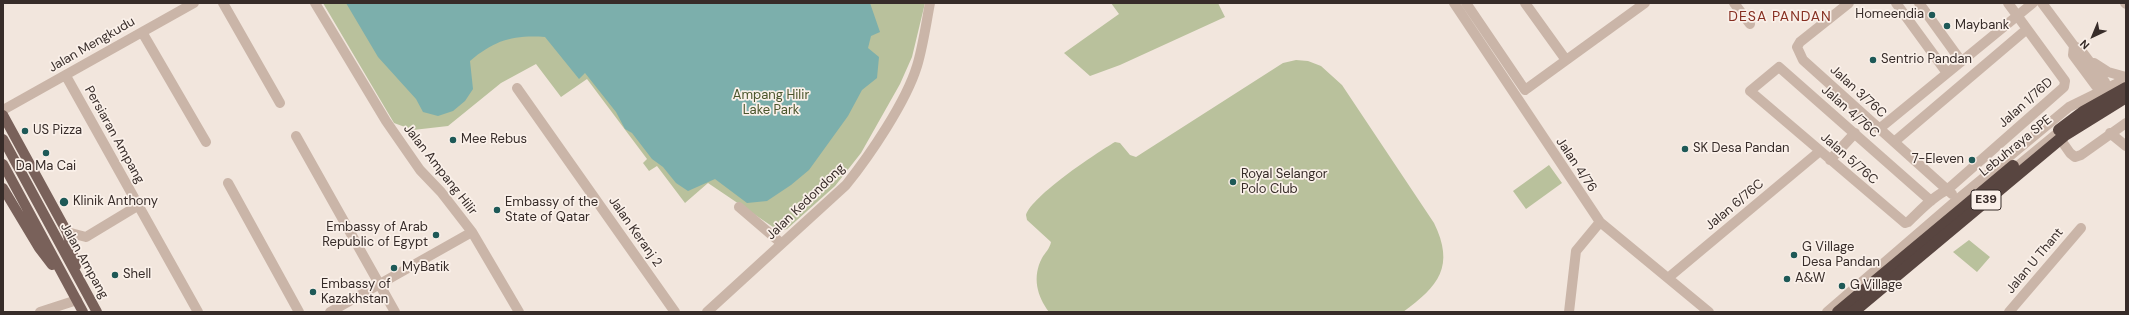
<!DOCTYPE html>
<html>
<head>
<meta charset="utf-8">
<style>
  body { margin:0 }
  #map { position:relative; width:2129px; height:315px; overflow:hidden; background:#f2e6dd; font-family:"DM Sans",sans-serif }
  canvas { display:block }
  .frame { position:absolute; inset:0; border:4px solid #372c29; pointer-events:none }
  .north { position:absolute; left:2073px; top:16px; width:40px; height:40px; -webkit-text-stroke:3px #faf0e9; paint-order:stroke; rotate:224deg; font-size:11px; font-weight:700; line-height:16px; text-align:center; color:#372c29 }
  .north::after { content:''; display:block; margin:auto; width:14px; height:18px; background:#372c29; clip-path:polygon(50% 0,100% 100%,50% 72%,0 100%) }
</style>
</head>
<body>
<div id="map">
<canvas width="2129" height="315"></canvas>
<div class="frame"></div>
<div class="north">N</div>
</div>
<script>
const ctx = document.querySelector('canvas').getContext('2d');
ctx.lineJoin = 'round';
function paint(path, color) {
  ctx.fillStyle = color;
  ctx.fill(path, 'evenodd');
}
function trace(path, color, width, dash) {
  ctx.strokeStyle = color;
  ctx.lineWidth = width;
  ctx.lineCap = dash ? 'butt' : 'round';
  ctx.setLineDash(dash || []);
  ctx.stroke(path);
}
function drawText(font, color, halo, rows, align = 'center') {
  ctx.font = font + ' "DM Sans",sans-serif';
  ctx.lineWidth = 3.5;
  ctx.setLineDash([]);
  ctx.textBaseline = 'middle';
  ctx.strokeStyle = halo;
  ctx.fillStyle = color;
  for (const [text, x, y, turn = 0] of rows) {
    ctx.save();
    ctx.translate(x, y);
    ctx.rotate((+turn || 0) * Math.PI / 180);
    ctx.textAlign = isNaN(turn) ? turn : align;
    if (halo) ctx.strokeText(text, 0, 0);
    ctx.fillText(text, 0, 0);
    ctx.restore();
  }
}
const green = new Path2D(`
  M 323,3 L 925,3 L 912,57 L 900,84 L 861,153 L 835,186 L 787,229 L 779,231 L 708,183 L 685,203 L 657,166 L 649,171 L 643,163 L 647,159 L 587,79 L 561,97 L 536,64 L 501,83 L 448,126 L 413,130 L 394,123 Z
  M 1111,3 L 1218,3 L 1225,17 L 1120,65 L 1090,76 L 1064,53 L 1119,14 Z
  M 1296,60 L 1308,61 L 1321,66 L 1342,85 L 1434,223 C 1455,266 1439,286 1403,312 L 1049,312 C 1037,296 1032,277 1042,258 C 1045,253 1050,248 1051,242 L 1027,220 L 1026,215 C 1032,196 1096,153 1115,142 L 1120,143 L 1130,155 L 1136,157 L 1283,63 Z
  M 1549,165 L 1562,183 L 1526,209 L 1513,191 Z
  M 1969,240 L 1990,257 L 1977,272 L 1953,252 Z`);
const water = new Path2D(`
  M 346,3 L 870,3 L 880,32 L 871,36 L 868,48 L 879,57 L 877,78 L 862,90 L 848,116 L 809,170 L 791,185 L 767,201 L 747,203 L 715,179 L 688,191 L 676,183 L 663,167 L 652,159 L 632,133 L 625,129 L 616,112 L 585,73 L 579,79 L 545,37 C 513,35 495,40 470,61 L 473,89 L 465,101 L 453,111 L 438,116 L 423,112 L 416,99 L 378,57 Z`);
const minor = new Path2D(`
  M 223,3 L 280,103
  M 315,3 L 386,121 L 420,170 L 441,192 L 472,232 L 519,312
  M 1454,3 L 1600,222 L 1709,312
  M 1466,3 L 1525,90 L 1645,3
  M 1525,3 L 1566,60
  M 1734,3 L 1750,24
  M 1849,3 L 1800,42 L 1797,47 L 1803,60 L 1952,194
  M 1896,3 L 1947,73
  M 1919,3 L 1961,61
  M 2042,3 L 2074,46 L 2080,49 L 2105,82 L 2106,94
  M 2125,3 L 2126,4
  M 142,32 L 206,142
  M 2074,46 L 2073,55 L 2096,86 L 2106,89
  M 2094,63 L 2108,72 L 2126,77
  M 66,76 L 198,312
  M 517,88 L 675,312
  M 3,110 L 194,3
  M 1879,129 L 2033,3
  M 2110,133 L 2126,146
  M 296,136 L 395,312
  M 1894,142 L 2027,29
  M 2063,143 L 2070,153 L 2075,157 L 2081,155 L 2126,123
  M 1830,160 L 1855,133
  M 2009,173 L 2066,126
  M 228,183 L 299,312
  M 1931,201 L 1779,67 L 1750,91 L 1905,223 L 1908,222 C 1920,211 1932,197 1947,190 L 2064,87 L 2065,81 L 2008,3
  M 739,207 L 781,243
  M 67,232 L 86,237 L 139,205
  M 1668,278 L 1820,151
  M 40,312 L 77,300
  M 330,312 L 472,232
  M 707,312 L 846,185 C 870,155 906,102 917,66 C 923,46 926,24 930,3
  M 1569,312 L 1576,251 L 1600,222
  M 1827,312 L 1958,199 L 2069,107 L 2126,79
  M 2009,312 L 2081,228`);
const major = new Path2D(`
  M 3,115 L 67,232 L 76,266
  M 3,139 L 97,312
  M 3,164 L 83,312
  M 3,188 L 39,248 L 52,265`);
const highway = new Path2D(`
  M 1838,312 L 1976,197`);
const highwayBridge = new Path2D(`
  M 2059,130 L 2083,112 L 2126,88
  M 1976,197 L 2013,166
  M 1853,312 L 2065,135 L 2126,97`);
const markers = [
  [1932,15,4,"#1e5957"],
  [1947,26,4,"#1e5957"],
  [1873,60,4,"#1e5957"],
  [25,131,4,"#1e5957"],
  [453,140,4,"#1e5957"],
  [1685,149,4,"#1e5957"],
  [46,153,4,"#1e5957"],
  [1972,160,4,"#1e5957"],
  [1233,182,4,"#1e5957"],
  [64,202,5,"#1e5957"],
  [497,210,4,"#1e5957"],
  [436,235,4,"#1e5957"],
  [1794,255,4,"#1e5957"],
  [394,268,4,"#1e5957"],
  [115,275,4,"#1e5957"],
  [1787,279,4,"#1e5957"],
  [1842,286,4,"#1e5957"],
  [313,292,4,"#1e5957"]
];
const shields = [
  [1986,200,30]
];
const shieldNames = [
  ["E39",1986,200]
];
const poiNames = [
  ["Homeendia",1924,15,"right"],
  ["Maybank",1955,26],
  ["Sentrio Pandan",1881,60],
  ["US Pizza",33,131],
  ["Mee Rebus",461,140],
  ["SK Desa Pandan",1693,149],
  ["7-Eleven",1964,160,"right"],
  ["Da Ma Cai",46,167,"center"],
  ["Royal Selangor",1241,175],
  ["Polo Club",1241,190],
  ["Klinik Anthony",73,202],
  ["Embassy of the",505,203],
  ["State of Qatar",505,218],
  ["Embassy of Arab",428,228,"right"],
  ["Republic of Egypt",428,243,"right"],
  ["G Village",1802,248],
  ["Desa Pandan",1802,263],
  ["MyBatik",402,268],
  ["Shell",123,275],
  ["A&W",1795,279],
  ["Embassy of",321,285],
  ["Kazakhstan",321,300],
  ["G Village",1850,286]
];
const streetNames = [
  ["Jalan Mengkudu",92,45,-30],
  ["Jalan 3/76C",1858,92,42],
  ["Jalan 1/76D",2026,103,-42],
  ["Jalan 4/76C",1850,112,41],
  ["Persiaran Ampang",114,135,61],
  ["Lebuhraya SPE",2016,146,-39],
  ["Jalan 5/76C",1849,159,41],
  ["Jalan 4/76",1576,165,56],
  ["Jalan Ampang Hilir",440,170,52],
  ["Jalan Kedondong",806,202,-44],
  ["Jalan 6/76C",1735,205,-40],
  ["Jalan Keranj 2",635,232,55],
  ["Jalan Ampang",84,261,61],
  ["Jalan U Thant",2035,261,-50]
];
const parkNames = [
  ["Ampang Hilir",771,96],
  ["Lake Park",771,111]
];
const neighbourhoodNames = [
  ["DESA PANDAN",1780,17]
];
paint(green, '#b9c19c');
paint(water, '#7cafac');
trace(minor, '#cab5a8', 10);
trace(major, '#79615a', 10);
trace(highway, '#584540', 12);
trace(highwayBridge, '#584540', 12);
for (const [x, y, r, color] of markers) {
  const dot = new Path2D();
  dot.arc(x, y, r, 0, 2 * Math.PI);
  ctx.fillStyle = color;
  ctx.fill(dot);
  trace(dot, '#faf0e9', 1.5);
}
for (const [x, y, w] of shields) {
  const box = new Path2D();
  box.roundRect(x - w / 2, y - 10, w, 20, 3);
  ctx.fillStyle = '#faf0e9';
  ctx.fill(box);
  trace(box, '#372c29', 1);
}
drawText('bold 12px', '#372c29', null, shieldNames);
drawText('13px', '#372c29', '#faf0e9', poiNames, 'left');
drawText('13px', '#372c29', '#faf0e9', streetNames);
drawText('13px', '#4b562c', '#faf0e9', parkNames);
ctx.letterSpacing = '1px';
drawText('14px', '#862f21', '#faf0e9', neighbourhoodNames);
ctx.letterSpacing = '0px';
</script>
</body>
</html>
